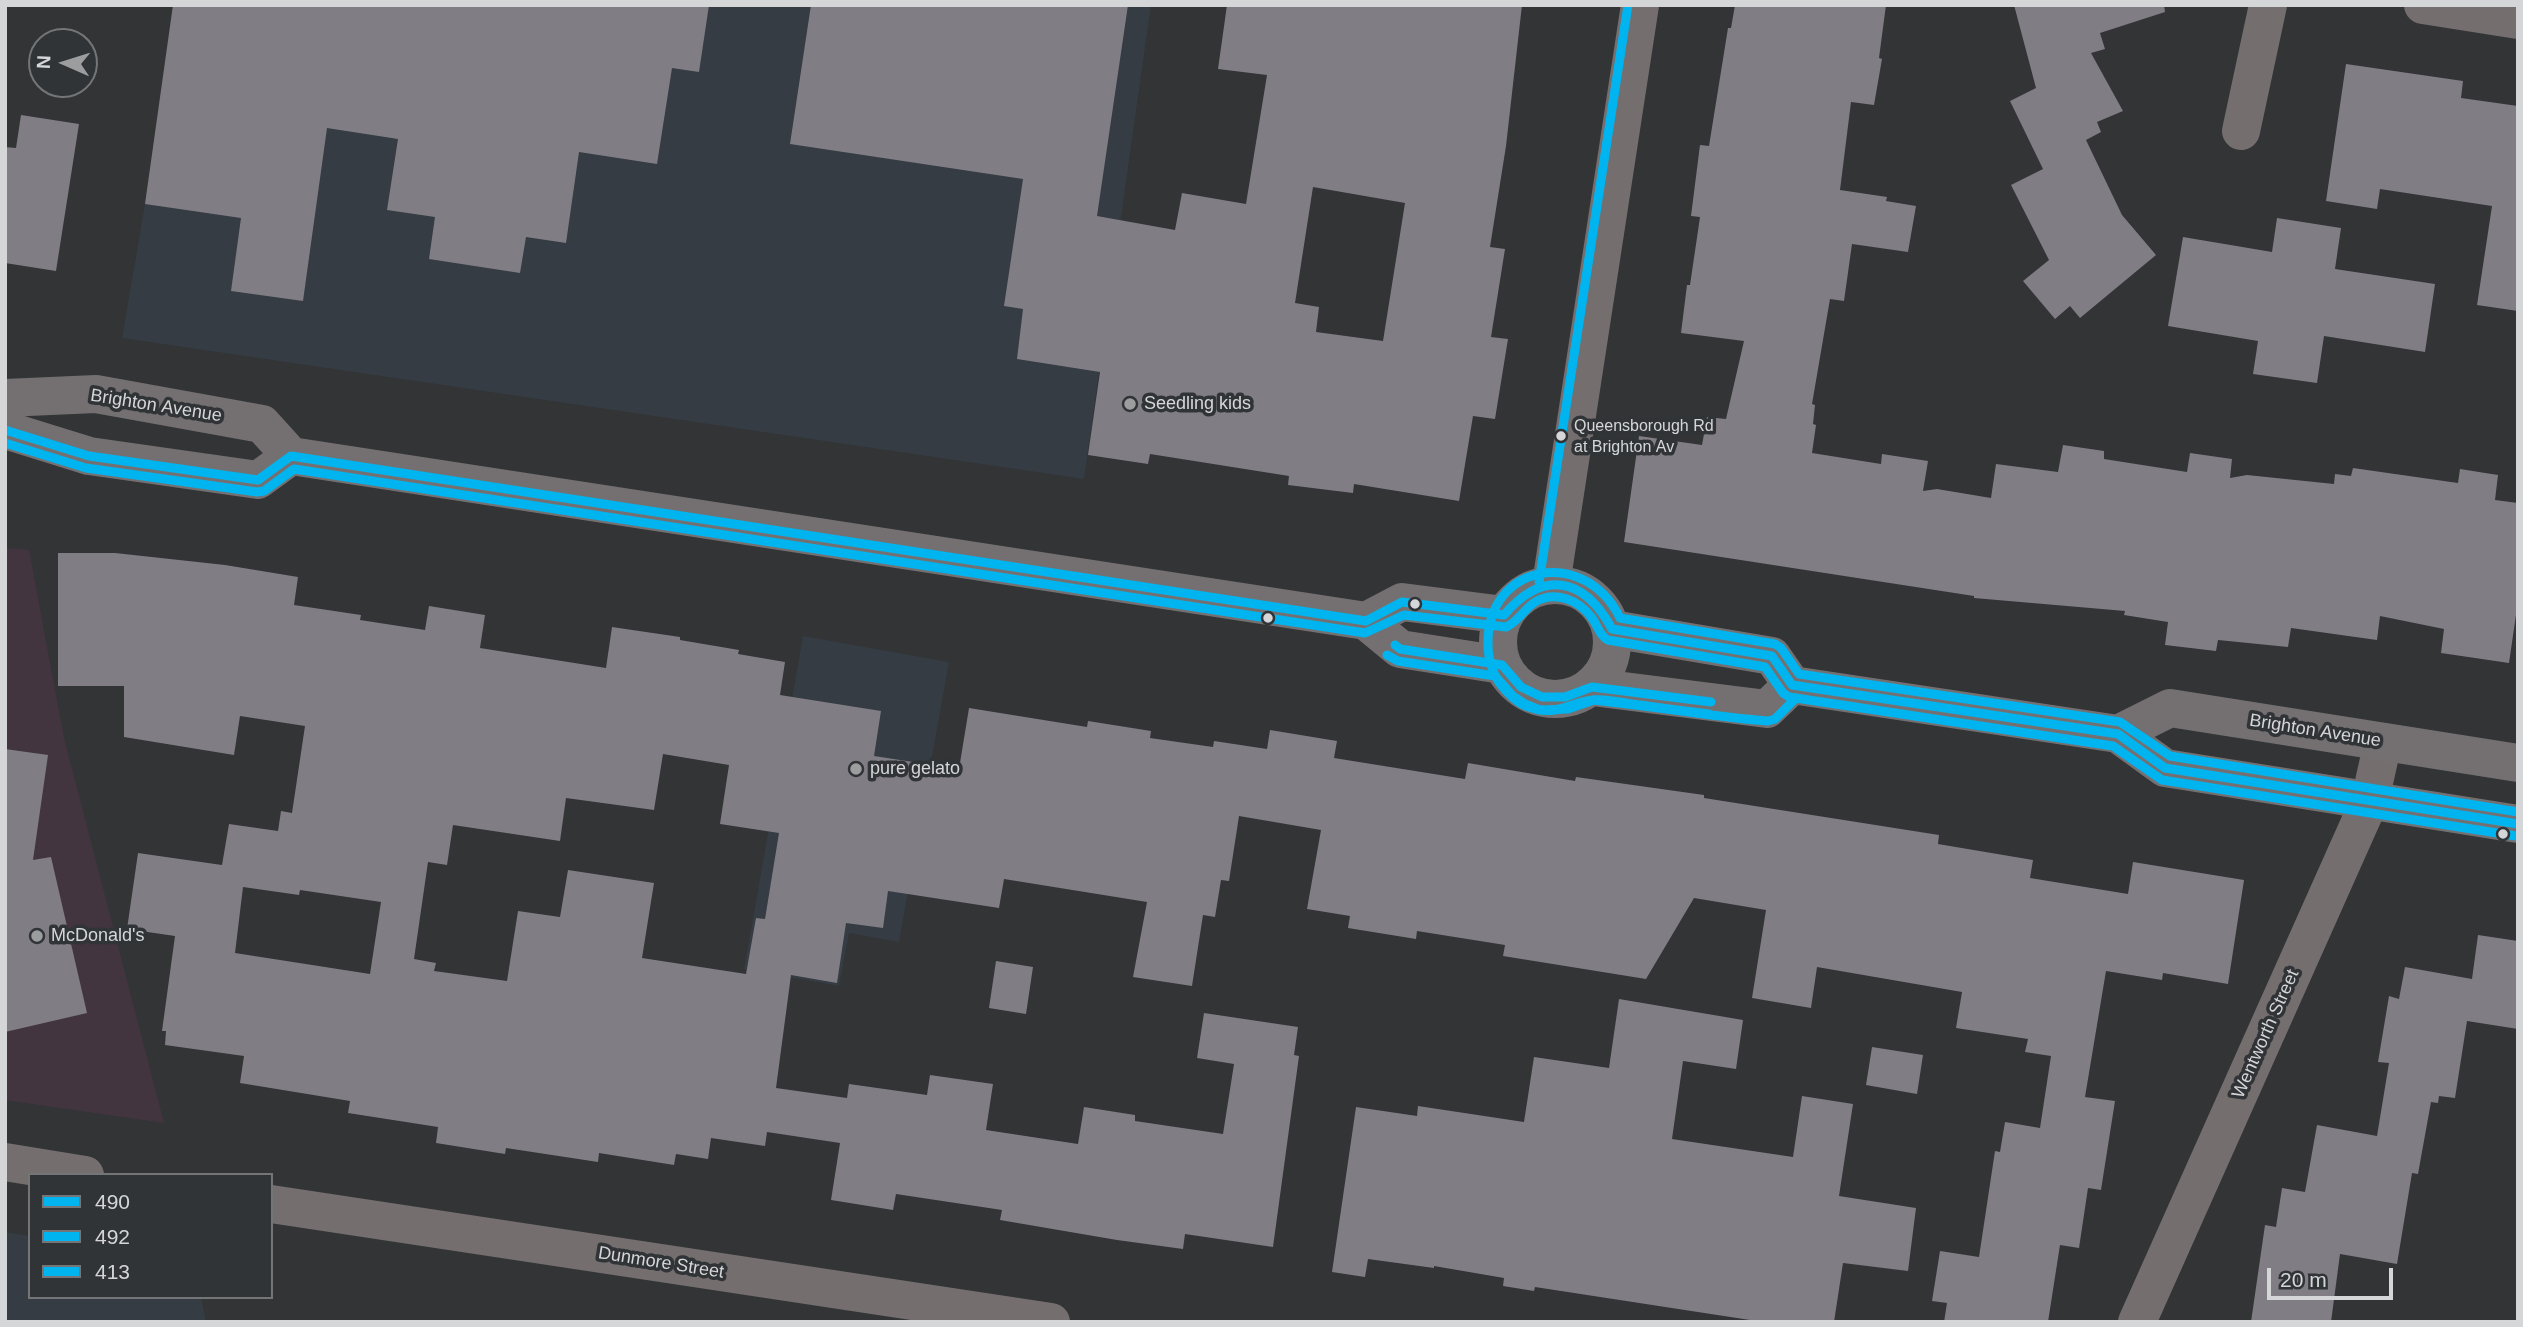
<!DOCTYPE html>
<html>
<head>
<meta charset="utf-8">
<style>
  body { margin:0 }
  #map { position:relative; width:2523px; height:1327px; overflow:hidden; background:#323436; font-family:Arial,sans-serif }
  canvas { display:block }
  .frame { position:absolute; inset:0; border:7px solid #d5d6d8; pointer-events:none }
  .legend { position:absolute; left:28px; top:1173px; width:245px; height:126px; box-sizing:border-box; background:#313437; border:2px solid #737577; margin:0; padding:9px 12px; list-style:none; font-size:21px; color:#d5d6d8 }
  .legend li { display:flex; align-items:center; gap:14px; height:35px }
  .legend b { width:35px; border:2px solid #737577 }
  .north { position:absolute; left:28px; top:28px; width:70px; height:70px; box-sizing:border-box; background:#313437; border:2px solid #737577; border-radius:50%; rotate:273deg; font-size:19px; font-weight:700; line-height:28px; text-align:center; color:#d5d6d8 }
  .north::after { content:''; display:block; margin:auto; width:24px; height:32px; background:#9c9d9f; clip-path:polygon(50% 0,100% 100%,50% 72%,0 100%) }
  .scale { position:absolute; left:2267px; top:1268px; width:126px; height:32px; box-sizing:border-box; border:4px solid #d5d6d8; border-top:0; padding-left:9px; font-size:21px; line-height:24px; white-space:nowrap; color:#d5d6d8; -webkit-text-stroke:5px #313437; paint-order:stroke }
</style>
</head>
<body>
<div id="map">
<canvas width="2523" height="1327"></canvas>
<div class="frame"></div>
<ul class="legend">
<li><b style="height:9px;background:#00b5ef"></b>490</li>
<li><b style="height:9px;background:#00b5ef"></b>492</li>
<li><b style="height:9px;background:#00b5ef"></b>413</li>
</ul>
<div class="north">N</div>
<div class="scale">20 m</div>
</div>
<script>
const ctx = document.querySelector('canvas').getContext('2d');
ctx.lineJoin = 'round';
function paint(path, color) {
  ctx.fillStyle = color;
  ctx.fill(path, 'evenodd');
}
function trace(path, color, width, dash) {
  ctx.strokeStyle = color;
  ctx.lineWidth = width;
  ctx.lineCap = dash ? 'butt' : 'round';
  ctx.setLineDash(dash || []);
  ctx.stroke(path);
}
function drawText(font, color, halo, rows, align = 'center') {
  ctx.font = font + ' Arial,sans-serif';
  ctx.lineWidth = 7;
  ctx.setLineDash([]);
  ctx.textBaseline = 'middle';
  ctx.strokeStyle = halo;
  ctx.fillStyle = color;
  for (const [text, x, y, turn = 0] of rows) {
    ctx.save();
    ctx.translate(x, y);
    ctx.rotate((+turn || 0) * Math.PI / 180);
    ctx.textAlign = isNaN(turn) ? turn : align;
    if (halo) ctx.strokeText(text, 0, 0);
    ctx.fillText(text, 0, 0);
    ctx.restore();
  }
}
const commercial = new Path2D(`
  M 5,548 L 29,550 L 64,738 L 164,1123 L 5,1100 Z`);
const built = new Path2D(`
  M 173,5 L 1151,5 L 1084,479 L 122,338 L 145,204 Z
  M 803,636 L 949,662 L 899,942 L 849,933 L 839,986 L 744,969 Z
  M 5,1232 L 30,1236 L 30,1297 L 201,1297 L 206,1322 L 5,1322 Z`);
const building = new Path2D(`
  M 173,5 L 709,5 L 699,72 L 672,68 L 657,164 L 579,152 L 566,243 L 526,237 L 520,273 L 429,259 L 435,217 L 387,210 L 398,139 L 327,128 L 303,301 L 231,291 L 241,218 L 145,204 Z
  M 811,5 L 1128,5 L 1097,216 L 1175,230 L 1182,193 L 1246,204 L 1267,75 L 1218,69 L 1227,5 L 1522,5 L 1506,146 L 1490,247 L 1505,249 L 1491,337 L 1508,339 L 1495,419 L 1473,416 L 1459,501 L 1354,484 L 1353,493 L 1288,485 L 1289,476 L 1150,454 L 1148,464 L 1088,455 L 1100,372 L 1017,359 L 1023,309 L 1004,306 L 1023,179 L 790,144 ZM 1313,187 L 1405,203 L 1383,341 L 1316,332 L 1319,307 L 1295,303 Z
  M 1735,5 L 1886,5 L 1879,58 L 1882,59 L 1874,105 L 1851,102 L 1840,190 L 1887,197 L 1886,201 L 1916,206 L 1908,252 L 1852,244 L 1844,301 L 1830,299 L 1812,404 L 1815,405 L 1813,424 L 1816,425 L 1812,453 L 1881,464 L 1882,454 L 1928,461 L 1923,491 L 1937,489 L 1991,498 L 1996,464 L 2058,472 L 2063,445 L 2104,451 L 2104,459 L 2187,472 L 2190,453 L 2232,459 L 2230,478 L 2247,475 L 2334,484 L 2335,474 L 2351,476 L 2353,468 L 2458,483 L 2460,469 L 2498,475 L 2495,500 L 2518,503 L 2518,601 L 2509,663 L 2441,653 L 2444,629 L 2380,616 L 2377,640 L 2291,628 L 2288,647 L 2218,640 L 2216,651 L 2165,645 L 2168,622 L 2124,615 L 2125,611 L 1974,598 L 1974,596 L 1624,542 L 1639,436 L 1702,445 L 1707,417 L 1726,419 L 1744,341 L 1681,333 L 1687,285 L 1690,285 L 1700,217 L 1691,216 L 1700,145 L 1709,146 L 1728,28 L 1731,28 Z
  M 2014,5 L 2164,5 L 2165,12 L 2100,33 L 2105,49 L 2091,53 L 2123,111 L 2097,122 L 2101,132 L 2086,140 L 2122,215 L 2156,255 L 2080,318 L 2070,306 L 2055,319 L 2023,281 L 2049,260 L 2011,185 L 2043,169 L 2010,101 L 2036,88 Z
  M 2346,64 L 2463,81 L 2461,98 L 2518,106 L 2518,311 L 2477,305 L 2492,206 L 2380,189 L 2377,209 L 2326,201 Z
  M 21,115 L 79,124 L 56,271 L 5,263 L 5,147 L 16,148 Z
  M 2277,218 L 2341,228 L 2335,269 L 2435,284 L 2425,352 L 2324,336 L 2317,383 L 2253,374 L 2258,341 L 2168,326 L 2183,237 L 2272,252 Z
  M 58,553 L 115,553 L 225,565 L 298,577 L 294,605 L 361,615 L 360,620 L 425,630 L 429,606 L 485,615 L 480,648 L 606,668 L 612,627 L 680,637 L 680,640 L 739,650 L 738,654 L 785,662 L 780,695 L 881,711 L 874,756 L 959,769 L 969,708 L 1087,727 L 1088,721 L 1151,731 L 1150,738 L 1213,747 L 1214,741 L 1267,749 L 1270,730 L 1337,741 L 1334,758 L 1465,779 L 1468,763 L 1575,781 L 1576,777 L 1704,795 L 1704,798 L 1939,835 L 1938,844 L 2033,860 L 2030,878 L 2128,894 L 2133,862 L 2244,880 L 2228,984 L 2163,973 L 2162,980 L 2106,971 L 2085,1097 L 2115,1101 L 2101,1190 L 2088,1188 L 2079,1248 L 2060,1245 L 2048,1322 L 1944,1322 L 1947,1303 L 1932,1301 L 1940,1251 L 1979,1257 L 1995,1151 L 2000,1152 L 2005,1122 L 2040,1128 L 2051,1056 L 2025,1052 L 2028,1039 L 1956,1028 L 1962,992 L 1817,967 L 1811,1008 L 1752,998 L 1766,910 L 1694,898 L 1646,979 L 1503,956 L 1505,945 L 1417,931 L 1416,939 L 1348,928 L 1350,916 L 1307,909 L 1321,830 L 1239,816 L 1229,881 L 1221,880 L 1215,917 L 1203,915 L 1192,986 L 1133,977 L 1147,902 L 1004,879 L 999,908 L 888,891 L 883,928 L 846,923 L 837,983 L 791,975 L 776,1088 L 847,1098 L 849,1084 L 927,1095 L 930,1075 L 993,1084 L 986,1130 L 1078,1144 L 1084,1107 L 1135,1115 L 1135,1121 L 1223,1134 L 1234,1064 L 1197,1058 L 1204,1013 L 1298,1027 L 1294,1055 L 1299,1056 L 1273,1247 L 1185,1234 L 1183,1249 L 1117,1240 L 1000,1220 L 1002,1210 L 896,1194 L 893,1210 L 831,1200 L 840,1143 L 767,1132 L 765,1146 L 711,1138 L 708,1159 L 676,1154 L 674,1165 L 599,1153 L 598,1162 L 506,1148 L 505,1154 L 436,1143 L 438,1127 L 348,1113 L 350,1101 L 240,1083 L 244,1056 L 165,1045 L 166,1031 L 162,1031 L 175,936 L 127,929 L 138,853 L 222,865 L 229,824 L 278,831 L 281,811 L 292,813 L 305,726 L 240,716 L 234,755 L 124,737 L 124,686 L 58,686 ZM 663,754 L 729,765 L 720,824 L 779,833 L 765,919 L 756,918 L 746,974 L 642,958 L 654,883 L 568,870 L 560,917 L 518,911 L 507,981 L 434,971 L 436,963 L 414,959 L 428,862 L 447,865 L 453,825 L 560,841 L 566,798 L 654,810 ZM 243,887 L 299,895 L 300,890 L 381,902 L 370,974 L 235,953 Z
  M 5,749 L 48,755 L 33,860 L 51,857 L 87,1013 L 5,1032 Z
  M 2478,935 L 2518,941 L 2518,1029 L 2467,1021 L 2455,1098 L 2439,1096 L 2438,1103 L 2431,1102 L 2418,1174 L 2412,1173 L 2397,1264 L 2340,1254 L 2331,1322 L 2251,1322 L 2265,1225 L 2276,1227 L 2282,1188 L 2305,1192 L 2317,1125 L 2377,1136 L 2389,1063 L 2378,1062 L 2389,996 L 2399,999 L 2405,967 L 2472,979 Z
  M 996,961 L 1033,967 L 1026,1014 L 989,1008 Z
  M 1619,999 L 1743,1020 L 1736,1069 L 1683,1061 L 1672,1139 L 1793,1157 L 1802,1096 L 1853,1104 L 1839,1196 L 1916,1208 L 1908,1271 L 1843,1263 L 1834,1322 L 1763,1322 L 1535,1287 L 1534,1291 L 1503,1286 L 1504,1278 L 1434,1266 L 1434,1268 L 1368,1259 L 1365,1277 L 1332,1272 L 1356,1107 L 1417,1116 L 1418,1106 L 1524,1122 L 1534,1057 L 1609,1068 Z
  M 1872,1047 L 1923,1055 L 1917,1094 L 1866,1085 Z`);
const minor = new Path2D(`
  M 2423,5 L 2518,20
  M 2241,131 L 2268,5
  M 1551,584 L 1640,5
  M 5,1162 L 85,1175
  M 271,1204 L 1051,1322
  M 2137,1322 L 2370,800 L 2383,742`);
const major = new Path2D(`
  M 5,398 L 96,394 L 262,424 L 291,456 L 1366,621 L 1400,649 L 1502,665
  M 5,430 L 89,456 L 258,480 L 291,456
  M1498 642a57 57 0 1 1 114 0a57 57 0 1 1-114 0Z
  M 1366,621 L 1402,602 L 1504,615
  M 1612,629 L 1772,656 L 1792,685 L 2118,734 L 2165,768 L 2518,824
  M 1592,687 L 1767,709 L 1792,685
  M 2118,734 L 2170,708 L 2518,763`);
const bus1 = new Path2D(`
  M 5,430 L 89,456 L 258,480 L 291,456 L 1366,621 L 1402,602 L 1504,615 C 1543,569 1584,577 1612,629 L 1772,656 L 1792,685 L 2118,734 L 2165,768 L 2518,824
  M 1395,645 L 1400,649 L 1502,665 L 1521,687 L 1542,697 L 1565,697 L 1592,687 L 1711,702`);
const bus2 = new Path2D(`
  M 5,443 L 86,468 L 257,492 L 264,491 L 294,469 L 1365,633 L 1404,615 L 1506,627 C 1518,622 1524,609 1535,602 C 1555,590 1579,600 1592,618 C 1598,626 1599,635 1608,640 L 1765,667 L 1783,693 L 1789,697 L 2113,746 L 2162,780 L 2516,836
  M 1387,655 L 1398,661 L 1495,676 L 1513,696 L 1525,704 L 1540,710 L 1568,709 L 1594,700 L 1709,714`);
const bus3 = new Path2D(`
  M 1539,582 L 1628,5
  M 1796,698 L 1775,719 L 1768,721 C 1725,718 1683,711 1640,705 C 1626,704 1607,698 1593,700 C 1566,703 1558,718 1526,706 C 1518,703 1506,692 1501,685 C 1493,675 1488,658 1488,645 C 1486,563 1585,546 1620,618 L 1775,644 L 1781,648 L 1799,674 L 2120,722 L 2170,756 L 2518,812`);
const markers = [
  [1130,404,7,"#9c9d9f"],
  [1561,436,6,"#d5d6d8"],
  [1415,604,6,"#d5d6d8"],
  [1268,618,6,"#d5d6d8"],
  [856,769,7,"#9c9d9f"],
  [2503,834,6,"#d5d6d8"],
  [37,936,7,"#9c9d9f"]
];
const busNames = [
  ["Queensborough Rd",1574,427],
  ["at Brighton Av",1574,448]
];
const poiNames = [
  ["Seedling kids",1144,404],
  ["pure gelato",870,769],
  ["McDonald's",51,936]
];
const streetNames = [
  ["Brighton Avenue",156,406,9],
  ["Brighton Avenue",2315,731,9],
  ["Wentworth Street",2266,1034,-66],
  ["Dunmore Street",661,1263,9]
];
paint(commercial, '#433540');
paint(built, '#353c43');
paint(building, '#817d85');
trace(minor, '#746e6f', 38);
trace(major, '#747071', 38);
trace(bus1, '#00b5ef', 9);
trace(bus2, '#00b5ef', 9);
trace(bus3, '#00b5ef', 9);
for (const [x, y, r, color] of markers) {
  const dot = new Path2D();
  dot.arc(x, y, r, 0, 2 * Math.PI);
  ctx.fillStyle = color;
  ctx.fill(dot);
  trace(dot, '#313437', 2.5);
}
drawText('16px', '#d5d6d8', '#313437', busNames, 'left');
drawText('18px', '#d5d6d8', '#313437', poiNames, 'left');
drawText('18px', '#d5d6d8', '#313437', streetNames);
</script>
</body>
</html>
